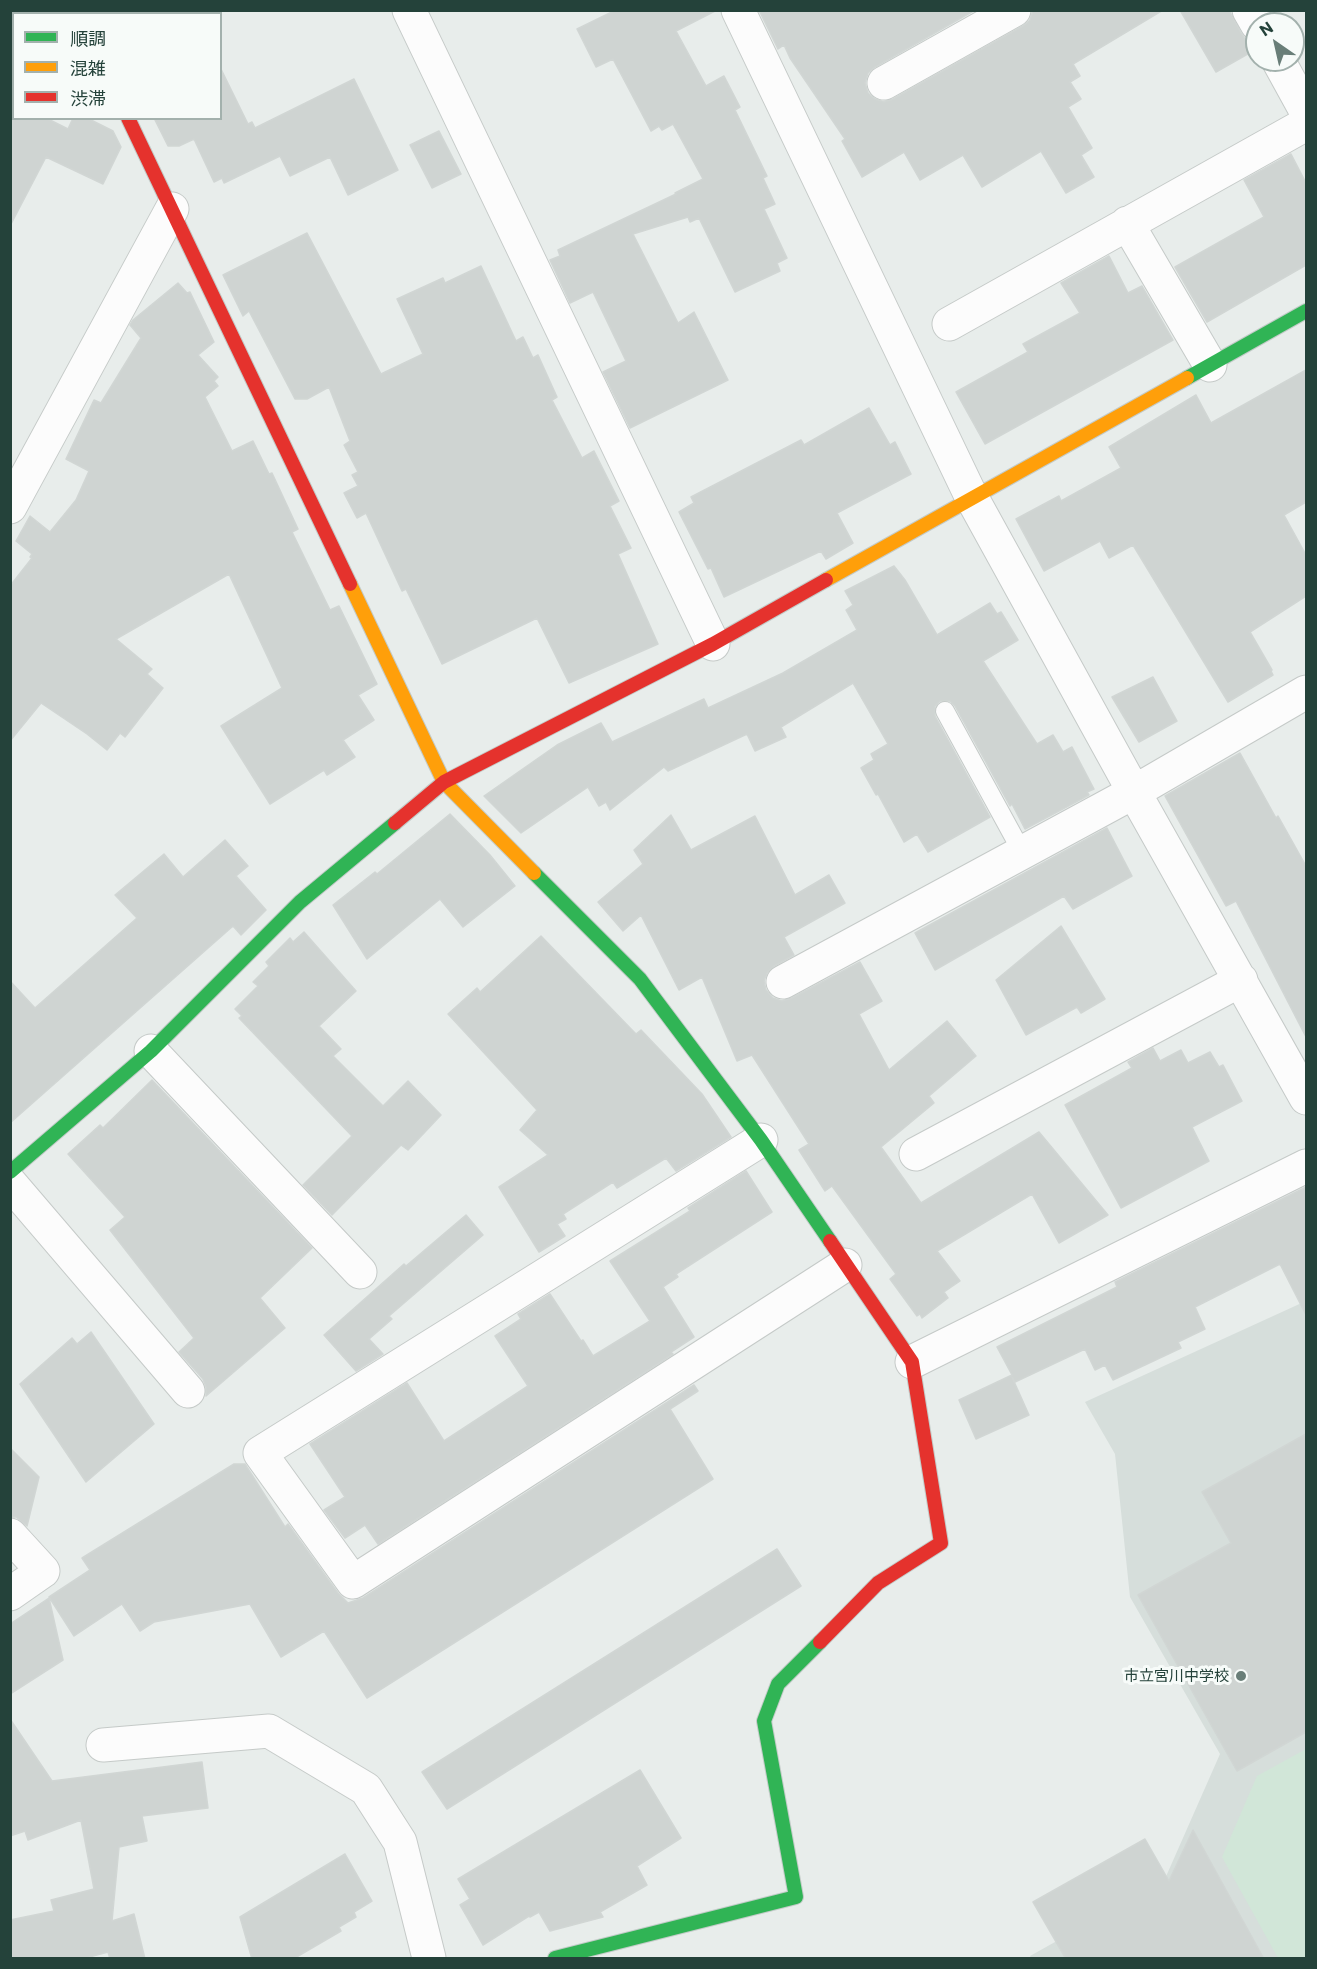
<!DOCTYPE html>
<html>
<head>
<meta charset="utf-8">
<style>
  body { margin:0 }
  #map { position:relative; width:1317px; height:1969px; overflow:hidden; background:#e8edeb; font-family:Commissioner,"Noto Sans JP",sans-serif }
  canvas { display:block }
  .frame { position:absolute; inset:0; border:12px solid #24423a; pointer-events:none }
  .legend { position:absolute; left:12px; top:12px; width:210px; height:108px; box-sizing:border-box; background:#f7fbf9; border:2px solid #a3b1ad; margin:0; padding:8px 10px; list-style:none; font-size:18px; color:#24423a }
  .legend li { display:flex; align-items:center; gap:12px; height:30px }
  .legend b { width:30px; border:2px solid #a3b1ad }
  .north { position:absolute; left:1245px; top:12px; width:60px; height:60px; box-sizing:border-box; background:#f7fbf9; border:2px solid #a3b1ad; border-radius:50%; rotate:326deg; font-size:16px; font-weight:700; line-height:24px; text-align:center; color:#24423a }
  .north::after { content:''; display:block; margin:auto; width:21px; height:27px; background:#697e78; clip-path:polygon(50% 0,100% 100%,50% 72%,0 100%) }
</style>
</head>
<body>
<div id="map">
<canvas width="1317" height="1969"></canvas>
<div class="frame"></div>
<ul class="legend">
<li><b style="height:8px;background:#30b455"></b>順調</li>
<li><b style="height:8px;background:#ff9f0a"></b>混雑</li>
<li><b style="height:8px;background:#e5322d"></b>渋滞</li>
</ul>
<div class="north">N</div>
</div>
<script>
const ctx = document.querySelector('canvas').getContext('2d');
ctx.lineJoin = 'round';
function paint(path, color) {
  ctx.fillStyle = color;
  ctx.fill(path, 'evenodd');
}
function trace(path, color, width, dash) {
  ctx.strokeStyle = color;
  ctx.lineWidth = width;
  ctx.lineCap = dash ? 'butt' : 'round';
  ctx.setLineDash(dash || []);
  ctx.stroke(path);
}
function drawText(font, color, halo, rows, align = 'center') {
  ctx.font = font + ' Commissioner,"Noto Sans JP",sans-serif';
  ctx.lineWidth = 6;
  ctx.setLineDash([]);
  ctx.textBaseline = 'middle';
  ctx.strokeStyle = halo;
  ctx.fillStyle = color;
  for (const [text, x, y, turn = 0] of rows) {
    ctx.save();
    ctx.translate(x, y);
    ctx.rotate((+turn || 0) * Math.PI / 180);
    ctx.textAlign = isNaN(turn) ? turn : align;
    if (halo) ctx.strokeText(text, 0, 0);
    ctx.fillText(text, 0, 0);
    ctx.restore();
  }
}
const built = new Path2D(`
  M 1306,1301 L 1306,1958 L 1031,1958 L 1030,1956 L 1164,1881 L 1220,1754 L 1130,1597 L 1115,1454 L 1085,1402 Z`);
const green = new Path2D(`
  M 1306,1749 L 1306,1958 L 1278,1958 L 1222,1857 L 1257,1776 Z`);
const building = new Path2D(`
  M 616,10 L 717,10 L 676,31 L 706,86 L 724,76 L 740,107 L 735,110 L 767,176 L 763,178 L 775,204 L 764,209 L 787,258 L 777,263 L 780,271 L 735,292 L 699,218 L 690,222 L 688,217 L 633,234 L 678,323 L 694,312 L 728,380 L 630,428 L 603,372 L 626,361 L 593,292 L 570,303 L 550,260 L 560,256 L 558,250 L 676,194 L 675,193 L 703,179 L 673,124 L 662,130 L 659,126 L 651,131 L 613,59 L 596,67 L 577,29 Z
  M 759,10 L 975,10 L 875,67 L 868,73 L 865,83 L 868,93 L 875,99 L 884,102 L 893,99 L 1023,26 L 1030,20 L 1033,10 L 1163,10 L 1073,64 L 1080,76 L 1070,82 L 1081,99 L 1068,107 L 1092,148 L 1081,155 L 1094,177 L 1066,193 L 1041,151 L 982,187 L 963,155 L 920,180 L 904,152 L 862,177 L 842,141 L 845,139 L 790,58 L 784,45 L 778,49 Z
  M 1180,10 L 1229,10 L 1241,33 L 1253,51 L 1216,72 Z
  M 220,67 L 248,124 L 252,122 L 255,128 L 354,79 L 398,170 L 348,195 L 330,157 L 290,176 L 280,156 L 224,183 L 222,178 L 214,182 L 194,139 L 179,146 L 168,146 L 154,118 L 220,118 Z
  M 10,118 L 46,118 L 68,129 L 73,118 L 87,118 L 113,131 L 121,147 L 103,184 L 46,157 L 10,226 Z
  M 439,131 L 461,174 L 432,188 L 410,145 Z
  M 1291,154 L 1306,183 L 1306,265 L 1207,322 L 1175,267 L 1264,217 L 1244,180 Z
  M 307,233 L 381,374 L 423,354 L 397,299 L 443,278 L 445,283 L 481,266 L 516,341 L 523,337 L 533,358 L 538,355 L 557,397 L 552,400 L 582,458 L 594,451 L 619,501 L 610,506 L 631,548 L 618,554 L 658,644 L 569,683 L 537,618 L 442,664 L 406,589 L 402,591 L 366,513 L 357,518 L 344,493 L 358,486 L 352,475 L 358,472 L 344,445 L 350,441 L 329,387 L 307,399 L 295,399 L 249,311 L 243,316 L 223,275 Z
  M 1109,256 L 1128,293 L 1142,286 L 1173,340 L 985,444 L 956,392 L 1028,352 L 1023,344 L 1080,313 L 1061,283 Z
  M 178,283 L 187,293 L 190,292 L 214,342 L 198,355 L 218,377 L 214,381 L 218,386 L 205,397 L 232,451 L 253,441 L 269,474 L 272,473 L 298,529 L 292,532 L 330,610 L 339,606 L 377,684 L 358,695 L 374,720 L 343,740 L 355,757 L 327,775 L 324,770 L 270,804 L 221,726 L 282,688 L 229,574 L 116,639 L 152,669 L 147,674 L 163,688 L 125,737 L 120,733 L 107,750 L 87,734 L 41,703 L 10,741 L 10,586 L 32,558 L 30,557 L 32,554 L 16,541 L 30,516 L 50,532 L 76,500 L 89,471 L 66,459 L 94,400 L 101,403 L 141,338 L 130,325 L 133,320 Z
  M 1306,370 L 1306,502 L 1284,515 L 1306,555 L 1306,596 L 1250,632 L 1272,670 L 1271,671 L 1273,675 L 1228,702 L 1133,545 L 1109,558 L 1100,541 L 1044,571 L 1016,519 L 1059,496 L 1061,501 L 1121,468 L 1109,447 L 1196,395 L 1211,423 Z
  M 869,408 L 890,445 L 895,442 L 911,474 L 837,513 L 853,543 L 826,559 L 821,551 L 724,597 L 711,568 L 708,569 L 679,512 L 694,503 L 691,497 L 801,440 L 804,445 Z
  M 894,566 L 905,580 L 937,635 L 990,603 L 997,614 L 1001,612 L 1018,640 L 983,661 L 1037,744 L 1053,735 L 1063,752 L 1072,747 L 1094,789 L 1087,792 L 1089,795 L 1025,829 L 1012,804 L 1010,806 L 955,706 L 950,701 L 940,701 L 935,706 L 935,716 L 990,817 L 928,852 L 917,834 L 904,842 L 878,794 L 876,795 L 861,768 L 874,760 L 871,754 L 888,744 L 853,683 L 781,727 L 786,737 L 755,751 L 747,734 L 668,771 L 664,767 L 610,810 L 606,802 L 599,806 L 588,787 L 521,833 L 484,796 L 557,745 L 601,723 L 612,742 L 704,699 L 708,708 L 783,673 L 857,630 L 846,610 L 853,605 L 845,591 Z
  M 1153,677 L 1177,721 L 1139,742 L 1112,697 Z
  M 1240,753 L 1276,818 L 1278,816 L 1306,866 L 1306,1037 L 1236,901 L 1226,906 L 1165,796 Z
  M 450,814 L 490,855 L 515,886 L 463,927 L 440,899 L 367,959 L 333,905 L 375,872 L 377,874 Z
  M 671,815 L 691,850 L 755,816 L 795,895 L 829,875 L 845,903 L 784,937 L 794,955 L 774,966 L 767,973 L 764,981 L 766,990 L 773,998 L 782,1001 L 792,998 L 860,962 L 882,1001 L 859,1014 L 889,1070 L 947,1021 L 976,1056 L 929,1096 L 934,1103 L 881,1147 L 921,1203 L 1039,1132 L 1108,1215 L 1059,1243 L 1032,1194 L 937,1251 L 960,1281 L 944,1292 L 948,1298 L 922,1318 L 920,1314 L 917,1316 L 890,1279 L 896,1274 L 832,1186 L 825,1191 L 799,1150 L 809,1144 L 752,1055 L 737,1061 L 702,977 L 679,990 L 641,915 L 623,931 L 598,902 L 643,864 L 634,850 Z
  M 1107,828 L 1132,876 L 1073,909 L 1064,896 L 935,970 L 915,933 Z
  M 225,840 L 248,866 L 236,876 L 266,910 L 241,935 L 233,926 L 10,1123 L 10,981 L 35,1008 L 137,918 L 115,895 L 164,854 L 183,877 Z
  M 1061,926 L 1105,999 L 1081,1013 L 1077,1007 L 1026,1035 L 996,980 Z
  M 304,932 L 356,991 L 319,1026 L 341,1049 L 333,1056 L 383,1106 L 408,1081 L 441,1115 L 408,1150 L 401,1145 L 332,1215 L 303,1185 L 352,1136 L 239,1018 L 242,1016 L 235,1009 L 258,986 L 253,982 L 269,966 L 266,962 L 290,938 L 293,942 Z
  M 541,936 L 636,1034 L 641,1030 L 702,1094 L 731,1137 L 676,1171 L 666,1158 L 617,1188 L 613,1182 L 563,1214 L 566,1219 L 557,1224 L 565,1236 L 539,1252 L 499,1187 L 548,1155 L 520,1130 L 537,1110 L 448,1014 L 477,988 L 480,992 Z
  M 1153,1048 L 1160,1061 L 1181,1050 L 1188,1063 L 1210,1052 L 1219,1067 L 1223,1065 L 1242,1101 L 1192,1127 L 1209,1161 L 1121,1208 L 1065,1105 L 1132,1068 L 1128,1062 Z
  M 152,1080 L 312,1248 L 260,1298 L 285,1328 L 206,1396 L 206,1387 L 203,1379 L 179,1352 L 194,1338 L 110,1230 L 125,1217 L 68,1154 L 100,1125 L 103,1128 Z
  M 746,1171 L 772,1212 L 676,1274 L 678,1277 L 663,1287 L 694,1337 L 671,1352 L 673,1354 L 378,1544 L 365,1525 L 345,1538 L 324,1510 L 345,1497 L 310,1444 L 407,1383 L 444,1441 L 528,1386 L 495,1336 L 521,1319 L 518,1314 L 550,1294 L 581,1341 L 583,1340 L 593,1356 L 650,1321 L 610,1261 L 690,1211 L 688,1208 Z
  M 1306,1187 L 1306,1315 L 1280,1264 L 1195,1307 L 1205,1329 L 1178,1342 L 1181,1348 L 1113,1380 L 1105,1365 L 1095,1370 L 1085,1349 L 1015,1382 L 1012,1377 L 1029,1415 L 976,1439 L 959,1400 L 1012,1375 L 997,1347 L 1117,1287 L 1115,1282 Z
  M 466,1215 L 483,1235 L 389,1316 L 392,1319 L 369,1339 L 383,1354 L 356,1371 L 324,1335 L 404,1264 L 406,1266 Z
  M 91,1332 L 154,1424 L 86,1482 L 20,1384 L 72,1338 L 77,1344 Z
  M 694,1385 L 698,1391 L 670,1409 L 713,1479 L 367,1698 L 324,1631 L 281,1657 L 250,1604 L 154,1622 L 140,1631 L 122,1604 L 74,1636 L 49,1597 L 90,1570 L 82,1558 L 234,1464 L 245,1464 L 285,1527 L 288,1524 L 338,1593 L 348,1603 L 363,1598 Z
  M 1306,1434 L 1306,1732 L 1237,1771 L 1138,1595 L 1231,1543 L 1202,1492 Z
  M 10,1448 L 39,1477 L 27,1526 L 16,1517 L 10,1517 Z
  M 777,1549 L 801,1586 L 447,1809 L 422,1772 Z
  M 49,1598 L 63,1660 L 10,1694 L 10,1624 Z
  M 10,1719 L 52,1781 L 202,1762 L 208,1808 L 142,1816 L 147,1841 L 119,1847 L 112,1921 L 134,1914 L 145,1959 L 110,1959 L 108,1952 L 82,1959 L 10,1959 L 10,1920 L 54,1911 L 51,1900 L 94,1889 L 81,1820 L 28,1840 L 25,1831 L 10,1836 Z
  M 640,1770 L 681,1838 L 637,1866 L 647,1885 L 600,1912 L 603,1917 L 550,1931 L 539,1912 L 530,1917 L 529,1916 L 483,1945 L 460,1905 L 470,1899 L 458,1879 Z
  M 1193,1830 L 1264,1959 L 1066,1959 L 1033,1902 L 1145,1839 L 1169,1881 Z
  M 345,1854 L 372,1901 L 354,1912 L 356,1917 L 339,1927 L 341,1931 L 293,1959 L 252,1959 L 240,1917 Z`);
const lane = new Path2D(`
  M 945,711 L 1022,852`);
const street = new Path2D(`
  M 409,10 L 713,644
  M 738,10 L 972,498 L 1134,792 L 1306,1098
  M 1249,10 L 1257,24
  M 42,14 L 45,10
  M 10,48 L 14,42
  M 1278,60 L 1306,111
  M 884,83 L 1014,10
  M 1127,223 L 1210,365
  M 949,324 L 1306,124
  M 10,507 L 172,209
  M 783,982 L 1134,792 L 1306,692
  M 151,1051 L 360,1272
  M 761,1140 L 260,1453 L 353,1582 L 845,1265
  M 916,1154 L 1241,980
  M 10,1183 L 188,1391
  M 912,1362 L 1306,1166
  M 10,1535 L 43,1571 L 10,1594
  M 103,1745 L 269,1731 L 366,1789 L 400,1842 L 429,1958`);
const fast = new Path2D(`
  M 1187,378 L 1306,311
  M 534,873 L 640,979 L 761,1140 L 830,1241
  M 10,1172 L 151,1051 L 300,902 L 395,823
  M 555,1958 L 796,1897 L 764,1721 L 778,1684 L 820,1642`);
const slow = new Path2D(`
  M 826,580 L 1187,378
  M 350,584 L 444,782 L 534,873`);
const jam = new Path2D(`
  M 128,118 L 350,584
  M 395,823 L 444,782 L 713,644 L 826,580
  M 820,1642 L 878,1583 L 941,1543 L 912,1362 L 830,1241`);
const markers = [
  [1241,1676,6,"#697e78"]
];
const poiNames = [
  ["市立宮川中学校",1229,1676]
];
paint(built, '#d6dedb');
paint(green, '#d1e6d8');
paint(building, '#cfd4d2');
trace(building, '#d1d6d4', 1.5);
trace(lane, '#c5cac8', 20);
trace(street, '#c5cac8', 35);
trace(fast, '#c3cbc8', 16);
trace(slow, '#c3cbc8', 16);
trace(jam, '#c3cbc8', 16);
trace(lane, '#fcfcfc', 18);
trace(street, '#fcfcfc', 33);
trace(fast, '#30b455', 14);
trace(slow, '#ff9f0a', 14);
trace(jam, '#e5322d', 14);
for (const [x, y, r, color] of markers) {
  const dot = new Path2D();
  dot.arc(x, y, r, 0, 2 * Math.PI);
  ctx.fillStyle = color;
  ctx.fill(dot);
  trace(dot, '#f7fbf9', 2);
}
drawText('15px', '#24423a', '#f7fbf9', poiNames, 'right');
</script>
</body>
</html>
